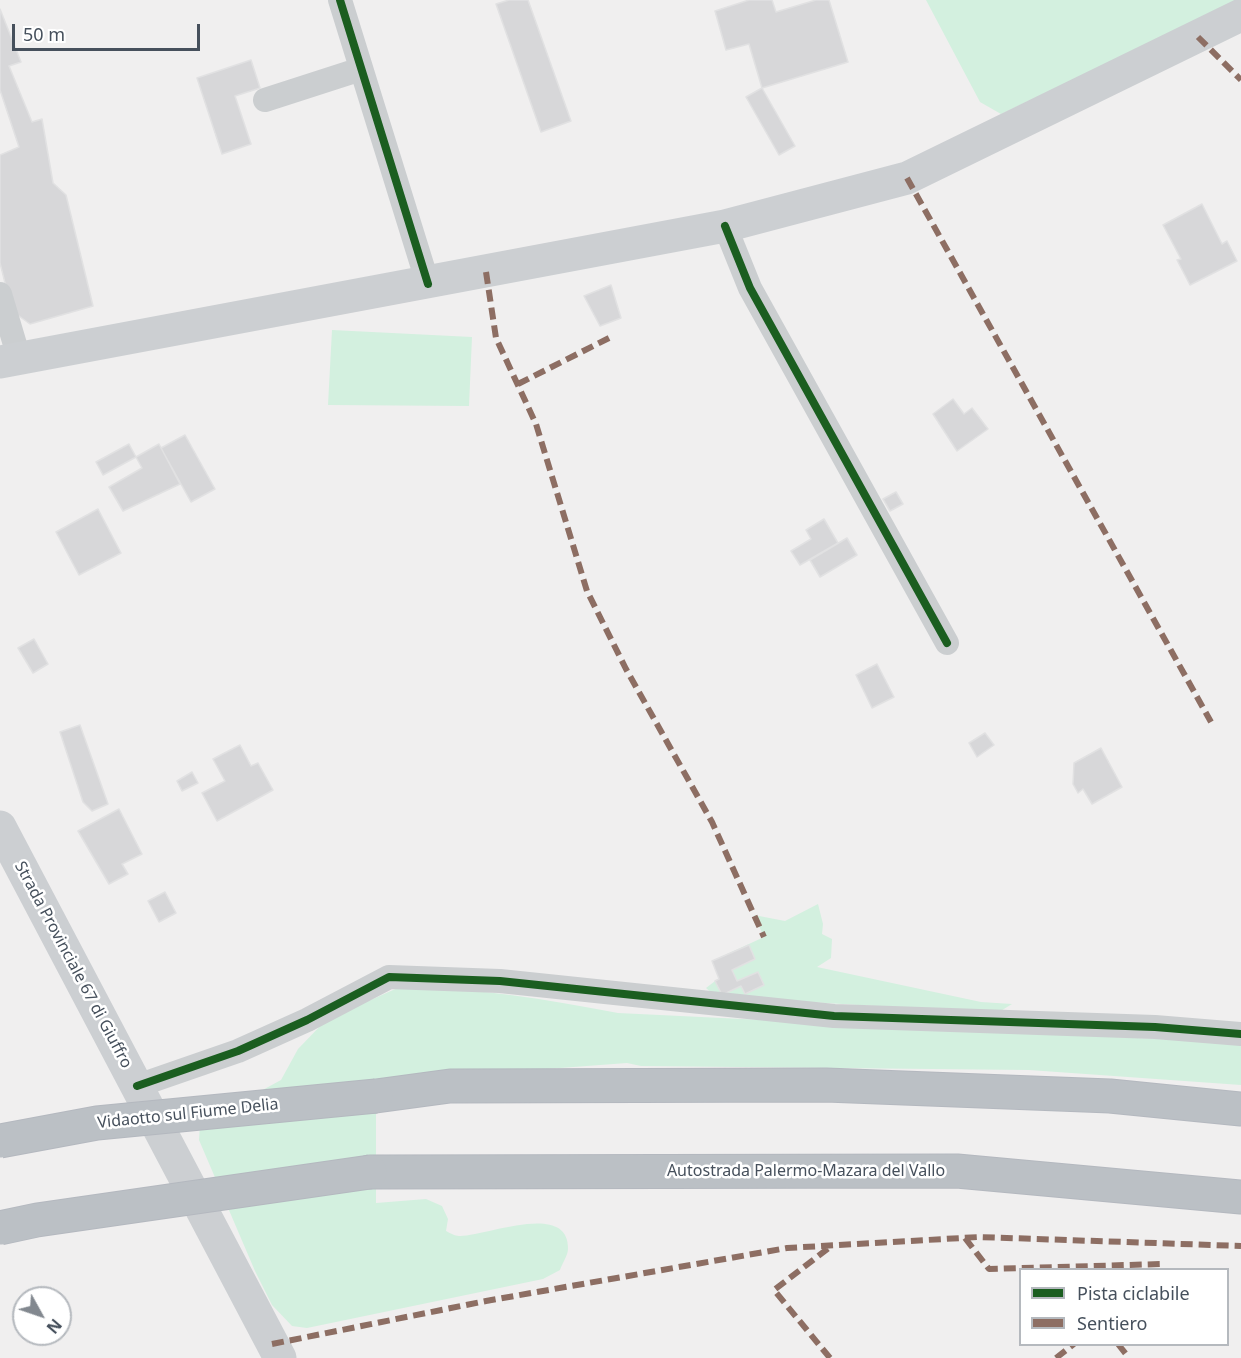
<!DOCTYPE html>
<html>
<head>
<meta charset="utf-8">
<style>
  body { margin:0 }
  #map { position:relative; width:1241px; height:1358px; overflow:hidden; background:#f0efef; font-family:"Noto Sans",sans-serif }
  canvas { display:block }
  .legend { position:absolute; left:1019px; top:1268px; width:210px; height:78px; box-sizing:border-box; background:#fff; border:2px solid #b5b9be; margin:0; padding:8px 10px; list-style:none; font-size:18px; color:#46505c }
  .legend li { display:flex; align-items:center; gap:12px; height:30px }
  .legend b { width:30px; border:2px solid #b5b9be }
  .north { position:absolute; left:12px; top:1286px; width:60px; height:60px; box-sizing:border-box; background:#fff; border:2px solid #b5b9be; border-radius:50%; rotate:130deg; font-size:16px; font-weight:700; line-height:24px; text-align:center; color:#46505c }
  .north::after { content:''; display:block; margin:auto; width:21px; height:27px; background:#82888f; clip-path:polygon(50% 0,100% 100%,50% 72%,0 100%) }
  .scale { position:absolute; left:12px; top:24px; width:188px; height:27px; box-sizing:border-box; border:3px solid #46505c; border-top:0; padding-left:8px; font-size:18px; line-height:21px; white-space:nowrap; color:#46505c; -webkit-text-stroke:4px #fff; paint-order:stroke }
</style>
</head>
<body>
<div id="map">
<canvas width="1241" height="1358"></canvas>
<ul class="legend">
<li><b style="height:8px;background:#1b5e20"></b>Pista ciclabile</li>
<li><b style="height:8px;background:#8d6e63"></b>Sentiero</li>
</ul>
<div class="north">N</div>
<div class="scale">50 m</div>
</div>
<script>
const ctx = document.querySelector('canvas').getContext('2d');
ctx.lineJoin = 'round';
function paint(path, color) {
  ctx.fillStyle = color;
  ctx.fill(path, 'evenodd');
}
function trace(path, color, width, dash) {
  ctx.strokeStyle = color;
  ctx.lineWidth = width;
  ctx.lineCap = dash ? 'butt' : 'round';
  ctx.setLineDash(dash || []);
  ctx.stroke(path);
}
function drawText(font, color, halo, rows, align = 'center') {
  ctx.font = font + ' "Noto Sans",sans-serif';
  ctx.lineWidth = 5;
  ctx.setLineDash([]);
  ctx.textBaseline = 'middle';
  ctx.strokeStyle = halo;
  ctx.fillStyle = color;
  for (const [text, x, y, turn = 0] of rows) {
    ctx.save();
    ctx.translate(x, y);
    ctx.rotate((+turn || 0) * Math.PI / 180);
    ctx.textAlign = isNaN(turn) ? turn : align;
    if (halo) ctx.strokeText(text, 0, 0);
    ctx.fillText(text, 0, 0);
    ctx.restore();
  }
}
const green = new Path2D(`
  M 926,0 L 1241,0 L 1001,114 L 980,102 Z
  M 332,330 L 472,337 L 469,406 L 328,405 Z
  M 818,904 L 823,924 L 822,934 L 832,939 L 831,958 L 817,967 L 981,1002 L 1012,1004 L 999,1012 L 985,1013 L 715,996 L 706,988 L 719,978 L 712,961 L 764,937 L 754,915 L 785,921 Z
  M 402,986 C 475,988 546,999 618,1013 L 1241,1043 L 1241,1085 L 1029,1070 L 641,1066 L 627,1063 L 399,1080 L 376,1114 L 376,1203 L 426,1199 L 442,1206 L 448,1219 L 446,1231 C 450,1233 455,1236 459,1236 C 484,1237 569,1200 568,1249 C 568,1255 562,1264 560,1270 L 543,1279 L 307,1328 L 292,1326 L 272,1305 L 255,1271 L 199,1140 L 200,1124 L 281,1080 L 298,1049 L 326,1020 Z`);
const building = new Path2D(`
  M 509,0 L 528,0 L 571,121 L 541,132 L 496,4 Z
  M 749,0 L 772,0 L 776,12 L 816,0 L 829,0 L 848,62 L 762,88 L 749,44 L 726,50 L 715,11 Z
  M 0,9 L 21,62 L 9,66 L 32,122 L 42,119 L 53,183 L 66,195 L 93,306 L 30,324 L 12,311 L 0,263 L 0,155 L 19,147 L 0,90 Z
  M 251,60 L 260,88 L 235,96 L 251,144 L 222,154 L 197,78 Z
  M 762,88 L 795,146 L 779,155 L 746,97 Z
  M 1202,204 L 1222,244 L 1227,241 L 1237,261 L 1190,285 L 1177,260 L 1181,259 L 1163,225 Z
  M 611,285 L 621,318 L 600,326 L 584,296 Z
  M 953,399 L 964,414 L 972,408 L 988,429 L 957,451 L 933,414 Z
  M 185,435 L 215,489 L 191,502 L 161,448 Z
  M 129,444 L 136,457 L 103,475 L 96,462 Z
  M 159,444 L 180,484 L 123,511 L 109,487 L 142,468 L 136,457 Z
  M 896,492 L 903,504 L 890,511 L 883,499 Z
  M 98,509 L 121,553 L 79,575 L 56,532 Z
  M 824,519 L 838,543 L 800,565 L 791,551 L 811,539 L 806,530 Z
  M 847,538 L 857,555 L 820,577 L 810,560 Z
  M 34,639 L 48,664 L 33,673 L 18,648 Z
  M 877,664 L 894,697 L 872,708 L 856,675 Z
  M 80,725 L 108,804 L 92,811 L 83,802 L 60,732 Z
  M 985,733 L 994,745 L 977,757 L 969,743 Z
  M 240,745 L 251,766 L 258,763 L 273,790 L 217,821 L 202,793 L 225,781 L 213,759 Z
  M 1101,748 L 1122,787 L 1092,804 L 1083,789 L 1078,793 L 1073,784 L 1074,763 Z
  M 192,772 L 198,783 L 182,791 L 177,781 Z
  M 119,809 L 142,854 L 122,864 L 128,874 L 109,884 L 78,831 Z
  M 165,892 L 176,913 L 159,922 L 148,901 Z
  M 749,945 L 755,959 L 732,970 L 737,981 L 758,972 L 764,985 L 745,994 L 741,986 L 722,995 L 715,981 L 719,979 L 712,961 Z`);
const street = new Path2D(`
  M 340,0 L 428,284
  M 265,100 L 361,69
  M 725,226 L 750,288 L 947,643
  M 0,294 L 19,358
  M 137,1086 L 238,1051 L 307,1020 L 389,977 L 500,981 L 834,1016 L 1155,1027 L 1241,1034`);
const secondary = new Path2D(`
  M 0,362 L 725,226 L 907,178 L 1241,15
  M 0,827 L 280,1358`);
const highway = new Path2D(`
  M 376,1096 L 450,1086 L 826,1085 L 1110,1096 L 1241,1109
  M 370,1172 L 957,1171 L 1241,1197`);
const highwayBridge = new Path2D(`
  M 0,1141 L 97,1123 L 376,1096
  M 0,1228 L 37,1220 L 370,1172`);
const quiet = new Path2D(`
  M 1198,37 L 1241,80
  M 907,178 L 1211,722
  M 486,272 L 496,338 L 536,424 L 587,591 L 626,669 L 712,822 L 764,937
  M 518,384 L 613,336
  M 965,1238 L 989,1269 L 1162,1264
  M 272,1344 L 486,1301 L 787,1248 L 979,1237 L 1241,1246
  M 1118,1344 L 1129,1358
  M 830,1358 L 774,1290 L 830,1247
  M 1056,1358 L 1074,1344`);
const cycleway = new Path2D(`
  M 340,0 L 428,284
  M 725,226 L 750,288 L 947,643
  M 137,1086 L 238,1051 L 307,1020 L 389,977 L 500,981 L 834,1016 L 1155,1027 L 1241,1034`);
const streetNames = [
  ["Strada Provinciale 67 di Giuffro",73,965,62],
  ["Vidaotto sul Fiume Delia",188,1114,-6],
  ["Autostrada Palermo-Mazara del Vallo",806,1171]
];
paint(green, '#d3f0df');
paint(building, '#d7d7d9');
trace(building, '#e1e1e2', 1.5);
trace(highway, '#b4b8bf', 35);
trace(street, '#cbced0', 24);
trace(secondary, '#cccfd2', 33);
trace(highway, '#bbc0c5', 33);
trace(highwayBridge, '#b4b8bf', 35, []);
trace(highwayBridge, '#bbc0c5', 33);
trace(quiet, '#8d6e63', 6, [12, 6]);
trace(cycleway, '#1b5e20', 8);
drawText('16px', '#46505c', '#fff', streetNames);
</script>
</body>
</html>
